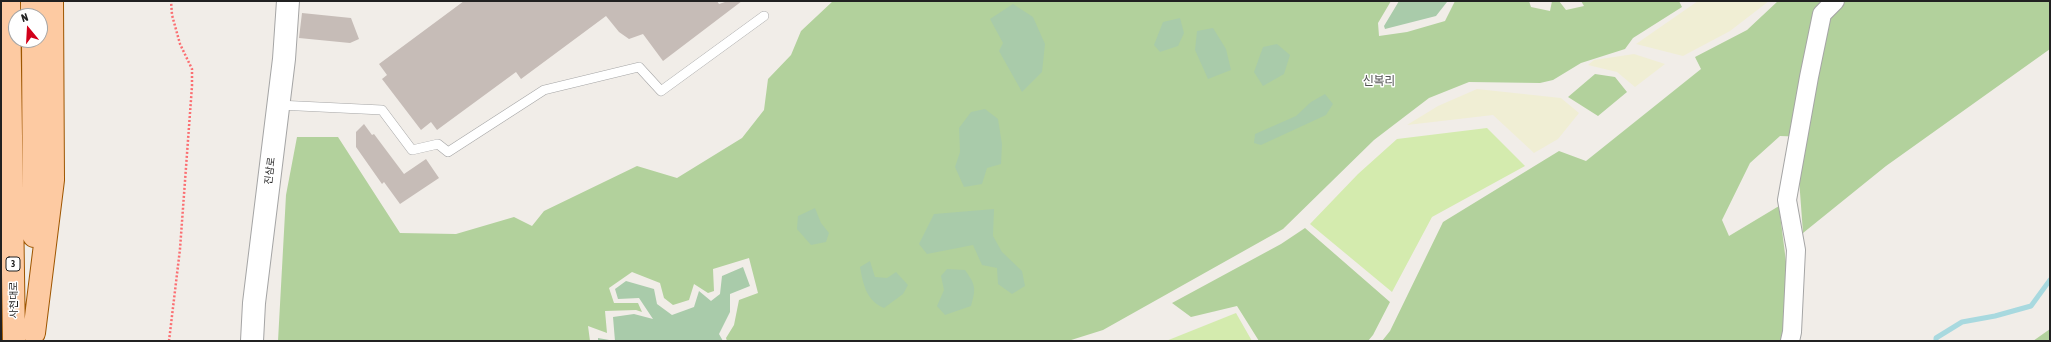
<!DOCTYPE html>
<html>
<head>
<meta charset="utf-8">
<style>
  body { margin:0 }
  #map { position:relative; width:2051px; height:342px; overflow:hidden; background:#f1ede8; font-family:"Asap Condensed",sans-serif }
  canvas { display:block }
  .frame { position:absolute; inset:0; border:2px solid #212121; pointer-events:none }
  .north { position:absolute; left:8px; top:8px; width:40px; height:40px; box-sizing:border-box; background:#fff; border:1px solid #a6a6a6; border-radius:50%; rotate:342deg; font-size:11px; font-weight:700; line-height:16px; text-align:center; color:#212121 }
  .north::after { content:''; display:block; margin:auto; width:14px; height:18px; background:#d2001a; clip-path:polygon(50% 0,100% 100%,50% 72%,0 100%) }
</style>
</head>
<body>
<div id="map">
<canvas width="2051" height="342"></canvas>
<div class="frame"></div>
<div class="north">N</div>
</div>
<script>
const ctx = document.querySelector('canvas').getContext('2d');
ctx.lineJoin = 'round';
function paint(path, color) {
  ctx.fillStyle = color;
  ctx.fill(path, 'evenodd');
}
function trace(path, color, width, dash) {
  ctx.strokeStyle = color;
  ctx.lineWidth = width;
  ctx.lineCap = dash ? 'butt' : 'round';
  ctx.setLineDash(dash || []);
  ctx.stroke(path);
}
function drawText(font, color, halo, rows, align = 'center') {
  ctx.font = font + ' "Asap Condensed","Noto Sans KR",sans-serif';
  ctx.lineWidth = 3;
  ctx.setLineDash([]);
  ctx.textBaseline = 'middle';
  ctx.strokeStyle = halo;
  ctx.fillStyle = color;
  for (const [text, x, y, turn = 0] of rows) {
    ctx.save();
    ctx.translate(x, y);
    ctx.rotate((+turn || 0) * Math.PI / 180);
    ctx.textAlign = isNaN(turn) ? turn : align;
    if (halo) ctx.strokeText(text, 0, 0);
    ctx.fillText(text, 0, 0);
    ctx.restore();
  }
}
const farmland = new Path2D(`
  M 1698,1 L 1769,1 L 1730,31 L 1683,56 L 1636,44 Z
  M 1634,54 L 1665,64 L 1635,87 L 1617,72 L 1588,65 L 1594,60 Z
  M 1477,89 L 1561,98 L 1579,113 L 1558,139 L 1534,153 L 1493,115 L 1407,125 L 1438,106 Z`);
const grass = new Path2D(`
  M 1487,128 L 1525,166 L 1432,217 L 1392,292 L 1310,224 L 1358,174 L 1397,139 Z
  M 1236,313 L 1252,341 L 1166,341 Z`);
const forest = new Path2D(`
  M 833,1 L 1391,1 L 1378,23 L 1379,36 L 1407,32 L 1445,21 L 1455,1 L 1529,1 L 1531,7 L 1550,11 L 1552,1 L 1559,1 L 1566,10 L 1584,6 L 1581,1 L 1679,1 L 1682,7 L 1633,38 L 1625,49 L 1581,63 L 1553,80 L 1540,83 L 1469,82 L 1429,98 L 1374,140 L 1283,229 L 1103,330 L 1068,341 L 727,341 L 726,338 L 734,325 L 739,300 L 758,293 L 749,258 L 713,269 L 714,291 L 708,293 L 694,284 L 689,300 L 673,305 L 664,298 L 660,283 L 632,272 L 609,288 L 614,303 L 638,303 L 642,312 L 636,310 L 605,311 L 607,333 L 588,326 L 590,341 L 278,341 L 286,195 L 297,137 L 338,137 L 400,233 L 456,234 L 514,217 L 532,226 L 544,211 L 637,166 L 677,178 L 742,138 L 764,110 L 768,79 L 791,55 L 801,31 Z
  M 1778,1 L 2050,1 L 2050,49 L 1886,166 L 1803,233 L 1798,165 L 1808,137 L 1780,136 L 1750,163 L 1722,220 L 1729,236 L 1779,206 L 1790,294 L 1785,341 L 1382,341 L 1390,331 L 1443,222 L 1559,151 L 1586,161 L 1701,69 L 1695,57 L 1747,30 Z
  M 1595,74 L 1615,77 L 1627,92 L 1598,116 L 1568,97 Z
  M 1305,228 L 1390,302 L 1373,335 L 1368,341 L 1259,341 L 1237,306 L 1191,317 L 1172,303 L 1281,244 Z
  M 2050,329 L 2050,339 L 2047,341 L 2033,341 Z`);
const cemetery = new Path2D(`
  M 1399,1 L 1446,1 L 1447,2 L 1436,16 L 1385,29 L 1384,26 Z
  M 1013,4 L 1033,17 L 1045,44 L 1042,72 L 1022,92 L 999,51 L 1003,43 L 990,19 Z
  M 1180,18 L 1184,33 L 1178,46 L 1160,52 L 1154,45 L 1163,22 Z
  M 1213,28 L 1226,49 L 1231,70 L 1208,79 L 1195,50 L 1197,31 Z
  M 1277,44 L 1290,55 L 1284,74 L 1263,86 L 1254,72 L 1263,47 Z
  M 1325,94 L 1333,104 L 1326,115 L 1261,145 L 1254,143 L 1255,134 L 1296,116 L 1311,102 Z
  M 985,109 L 998,119 L 1002,144 L 1001,164 L 987,168 L 982,184 L 964,187 L 955,167 L 960,152 L 959,128 L 971,112 Z
  M 815,208 L 821,223 L 829,233 L 826,242 L 811,245 L 797,229 L 798,216 Z
  M 994,209 L 993,236 L 1002,252 L 1022,271 L 1025,286 L 1012,294 L 998,284 L 997,268 L 982,265 L 973,245 L 927,254 L 919,244 L 934,214 Z
  M 870,261 L 875,277 L 887,278 L 896,272 L 908,285 L 903,294 L 884,308 C 867,301 863,285 860,267 Z
  M 743,267 L 750,286 L 730,294 L 730,312 L 719,334 L 723,341 L 598,341 L 598,338 L 615,341 L 613,317 L 634,314 L 653,319 L 639,298 L 618,299 L 615,289 L 626,281 L 654,289 L 657,304 L 672,315 L 694,307 L 699,291 L 711,301 L 720,294 L 722,276 Z
  M 947,269 L 965,270 C 976,285 976,289 971,306 L 945,315 L 937,306 L 944,290 L 941,276 Z`);
const stream = new Path2D(`
  M 1936,341 L 1936,338 L 1962,322 L 1995,316 L 2031,306 L 2050,280`);
const building = new Path2D(`
  M 464,1 L 717,1 L 719,4 L 728,1 L 742,1 L 663,61 L 643,34 L 629,39 L 619,32 L 606,16 L 521,79 L 516,72 L 437,130 L 431,122 L 421,130 L 382,79 L 387,75 L 379,64 Z
  M 302,13 L 351,18 L 359,39 L 350,43 L 299,38 Z
  M 364,124 L 372,135 L 374,134 L 404,174 L 426,159 L 439,178 L 400,204 L 384,182 L 382,184 L 356,147 L 356,132 Z`);
const path = new Path2D(`
  M 169,341 L 180,249 L 192,86 L 192,69 L 180,44 L 172,15 L 171,1`);
const service = new Path2D(`
  M 278,105 L 382,110 L 412,150 L 438,144 L 448,152 L 544,90 L 639,67 L 661,91 L 764,16`);
const minor = new Path2D(`
  M 1790,341 L 1792,332 L 1796,250 L 1787,200 L 1809,77 L 1822,14 L 1835,1`);
const tertiary = new Path2D(`
  M 252,341 L 254,303 L 284,59 L 288,1`);
const primary = new Path2D(`
  M 9,1 L 14,341
  M 32,1 L 32,16
  M 33,40 L 34,236
  M 34,333 L 53,180 L 52,1`);
const shields = [
  [13,264,14]
];
const shieldNames = [
  ["3",13,264]
];
const streetNames = [
  ["진삼로",270,171,-83],
  ["사천대로",14,300,-90]
];
const quarterNames = [
  ["신복리",1379,81]
];
paint(farmland, '#f0eed4');
paint(grass, '#d4ebae');
paint(forest, '#b2d19c');
paint(cemetery, '#a9cbaa');
trace(stream, '#a8d9df', 5);
paint(building, '#c6bcb7');
trace(service, '#a5a5a5', 10);
trace(minor, '#a5a5a5', 20);
trace(tertiary, '#a5a5a5', 24);
trace(primary, '#9e5600', 24);
trace(path, '#fb6f72', 2.5, [2, 2]);
trace(service, '#fff', 9);
trace(minor, '#fff', 18);
trace(tertiary, '#fff', 22);
trace(primary, '#fdcaa2', 22);
for (const [x, y, w] of shields) {
  const box = new Path2D();
  box.roundRect(x - w / 2, y - 7, w, 14, 3);
  ctx.fillStyle = '#fff';
  ctx.fill(box);
  trace(box, '#212121', 1);
}
drawText('bold 9px', '#212121', null, shieldNames);
drawText('10px', '#212121', '#fff', streetNames);
drawText('12px', '#545454', '#fff', quarterNames);
</script>
</body>
</html>
